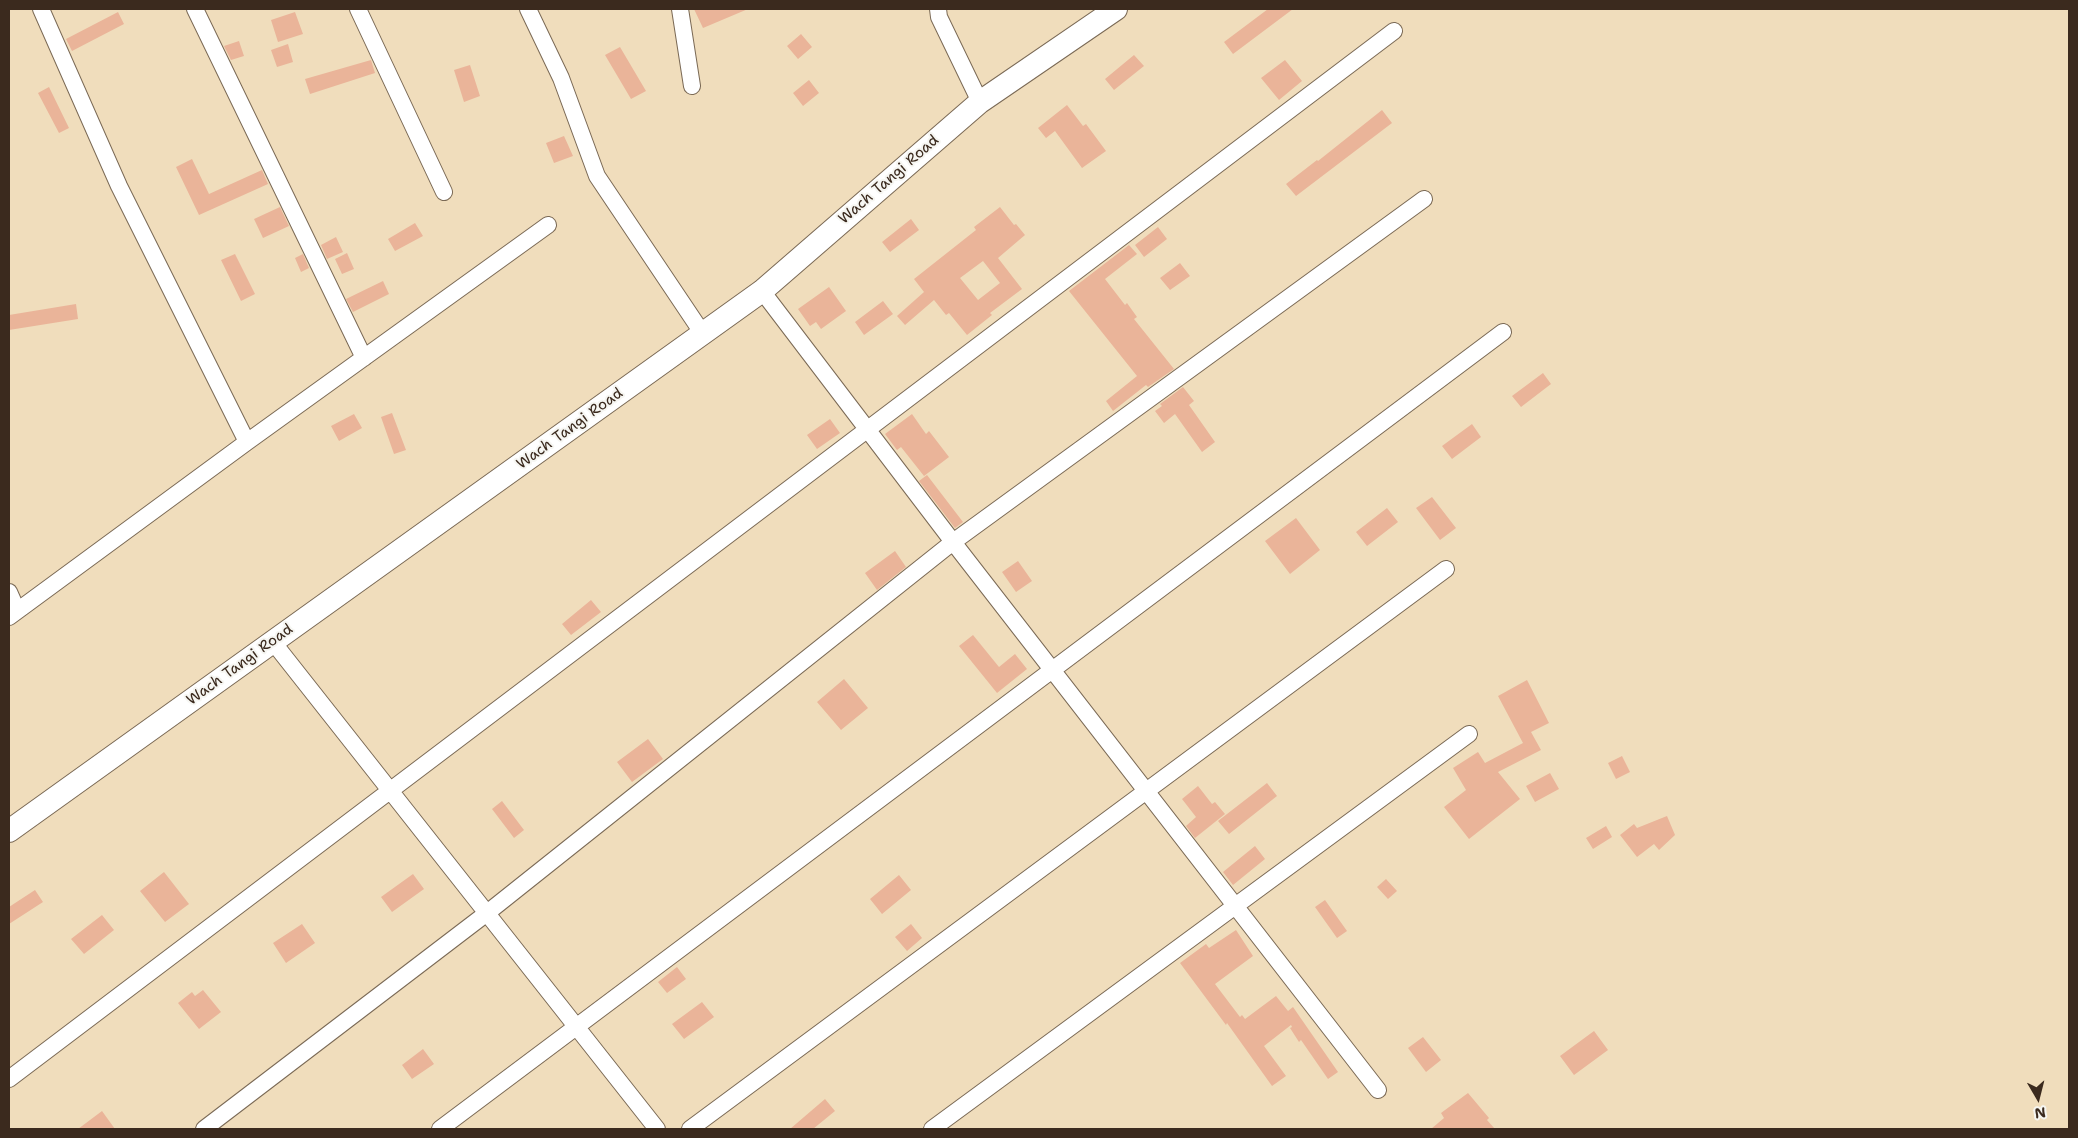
<!DOCTYPE html>
<html>
<head>
<meta charset="utf-8">
<style>
  body { margin:0 }
  #map { position:relative; width:2078px; height:1138px; overflow:hidden; background:#f0ddbc; font-family:"Shantell Sans",sans-serif }
  canvas { display:block }
  .frame { position:absolute; inset:0; border:10px solid #3b2a1e; pointer-events:none }
  .north { position:absolute; left:2013px; top:1073px; width:50px; height:50px; -webkit-text-stroke:4px #f6f6f2; paint-order:stroke; rotate:172deg; font-size:14px; font-weight:700; line-height:20px; text-align:center; color:#3b2a1e }
  .north::after { content:''; display:block; margin:auto; width:18px; height:22px; background:#3b2a1e; clip-path:polygon(50% 0,100% 100%,50% 72%,0 100%) }
</style>
</head>
<body>
<div id="map">
<canvas width="2078" height="1138"></canvas>
<div class="frame"></div>
<div class="north">N</div>
</div>
<script>
const ctx = document.querySelector('canvas').getContext('2d');
ctx.lineJoin = 'round';
function paint(path, color) {
  ctx.fillStyle = color;
  ctx.fill(path, 'evenodd');
}
function trace(path, color, width, dash) {
  ctx.strokeStyle = color;
  ctx.lineWidth = width;
  ctx.lineCap = dash ? 'butt' : 'round';
  ctx.setLineDash(dash || []);
  ctx.stroke(path);
}
function drawText(font, color, halo, rows, align = 'center') {
  ctx.font = font + ' "Shantell Sans",sans-serif';
  ctx.lineWidth = 4;
  ctx.setLineDash([]);
  ctx.textBaseline = 'middle';
  ctx.strokeStyle = halo;
  ctx.fillStyle = color;
  for (const [text, x, y, turn = 0] of rows) {
    ctx.save();
    ctx.translate(x, y);
    ctx.rotate((+turn || 0) * Math.PI / 180);
    ctx.textAlign = isNaN(turn) ? turn : align;
    if (halo) ctx.strokeText(text, 0, 0);
    ctx.fillText(text, 0, 0);
    ctx.restore();
  }
}
const building = new Path2D(`
  M 694,9 L 748,9 L 703,28 Z
  M 1268,9 L 1293,9 L 1233,54 L 1224,42 Z
  M 118,12 L 124,24 L 72,51 L 66,39 Z
  M 295,12 L 303,34 L 278,42 L 271,20 Z
  M 801,34 L 812,47 L 798,59 L 787,46 Z
  M 239,41 L 244,56 L 231,60 L 224,46 Z
  M 288,44 L 293,62 L 277,67 L 271,50 Z
  M 620,47 L 646,91 L 631,99 L 605,55 Z
  M 1134,55 L 1144,66 L 1114,90 L 1105,79 Z
  M 371,60 L 375,73 L 310,94 L 305,79 Z
  M 1285,60 L 1302,81 L 1279,100 L 1261,78 Z
  M 470,65 L 480,96 L 464,102 L 454,70 Z
  M 809,80 L 819,93 L 803,106 L 793,93 Z
  M 49,87 L 69,128 L 59,133 L 38,93 Z
  M 1067,105 L 1083,126 L 1086,124 L 1106,151 L 1082,168 L 1055,131 L 1046,138 L 1038,128 Z
  M 1382,110 L 1392,123 L 1296,196 L 1286,184 L 1317,160 L 1318,161 Z
  M 564,136 L 573,156 L 554,163 L 546,143 Z
  M 192,159 L 209,194 L 262,170 L 268,184 L 199,215 L 176,167 Z
  M 280,207 L 289,226 L 263,238 L 254,219 Z
  M 1000,207 L 1014,225 L 1016,224 L 1025,235 L 998,258 L 1022,289 L 990,313 L 992,315 L 967,335 L 949,313 L 946,315 L 934,300 L 905,325 L 897,316 L 924,292 L 914,279 L 976,230 L 974,227 ZM 983,261 L 1000,283 L 978,300 L 960,278 Z
  M 911,219 L 919,230 L 890,252 L 882,242 Z
  M 415,223 L 423,236 L 395,251 L 388,239 Z
  M 1158,227 L 1167,239 L 1144,257 L 1135,245 Z
  M 336,237 L 343,252 L 327,259 L 321,245 Z
  M 1129,245 L 1137,254 L 1105,279 L 1125,305 L 1127,303 L 1137,317 L 1134,319 L 1174,369 L 1148,387 L 1146,385 L 1113,411 L 1106,401 L 1137,376 L 1069,291 Z
  M 347,253 L 354,269 L 342,274 L 335,259 Z
  M 235,254 L 255,294 L 241,301 L 221,260 Z
  M 303,254 L 309,268 L 301,272 L 295,258 Z
  M 1180,263 L 1190,276 L 1170,290 L 1160,278 Z
  M 383,281 L 389,294 L 353,312 L 346,299 Z
  M 829,287 L 846,311 L 821,329 L 816,322 L 810,326 L 798,309 Z
  M 883,301 L 893,314 L 864,335 L 855,322 Z
  M 76,304 L 78,319 L 9,330 L 9,315 Z
  M 1543,373 L 1551,384 L 1521,407 L 1512,396 Z
  M 1183,387 L 1194,401 L 1189,405 L 1215,442 L 1202,452 L 1175,414 L 1164,423 L 1155,411 L 1162,406 L 1160,404 Z
  M 392,413 L 406,450 L 394,454 L 381,417 Z
  M 354,414 L 362,428 L 339,441 L 331,426 Z
  M 912,414 L 926,434 L 929,431 L 949,457 L 924,476 L 901,447 L 897,450 L 885,434 Z
  M 830,419 L 840,433 L 817,449 L 807,435 Z
  M 1472,424 L 1481,437 L 1452,459 L 1442,446 Z
  M 927,475 L 963,522 L 955,528 L 919,481 Z
  M 1432,497 L 1456,528 L 1440,540 L 1416,508 Z
  M 1387,508 L 1398,522 L 1367,546 L 1356,532 Z
  M 1296,518 L 1320,550 L 1290,574 L 1265,541 Z
  M 895,551 L 906,567 L 877,590 L 865,573 Z
  M 1018,561 L 1032,581 L 1016,592 L 1002,572 Z
  M 591,600 L 601,612 L 571,635 L 562,624 Z
  M 973,635 L 999,667 L 1015,654 L 1027,669 L 997,693 L 959,646 Z
  M 844,679 L 868,708 L 841,730 L 817,702 Z
  M 1527,680 L 1549,723 L 1531,732 L 1541,750 L 1498,772 L 1520,799 L 1469,839 L 1444,807 L 1466,790 L 1453,768 L 1478,752 L 1485,763 L 1523,743 L 1498,696 Z
  M 648,739 L 663,759 L 632,782 L 617,762 Z
  M 1622,756 L 1630,772 L 1616,779 L 1608,763 Z
  M 1550,773 L 1559,789 L 1535,802 L 1526,786 Z
  M 1267,783 L 1277,796 L 1229,834 L 1218,821 Z
  M 1198,786 L 1212,804 L 1215,802 L 1225,814 L 1195,838 L 1186,826 L 1196,817 L 1182,799 Z
  M 502,801 L 524,830 L 514,838 L 492,809 Z
  M 1667,816 L 1675,835 L 1659,850 L 1654,844 L 1637,857 L 1620,835 L 1634,824 L 1637,828 Z
  M 1606,826 L 1612,837 L 1593,849 L 1586,838 Z
  M 1255,846 L 1265,859 L 1233,885 L 1223,872 Z
  M 164,872 L 189,904 L 165,922 L 140,891 Z
  M 413,874 L 424,889 L 392,912 L 381,897 Z
  M 899,875 L 911,890 L 882,914 L 870,899 Z
  M 1386,879 L 1397,891 L 1388,899 L 1377,887 Z
  M 35,890 L 43,902 L 9,924 L 9,907 Z
  M 1325,900 L 1347,931 L 1337,938 L 1315,907 Z
  M 102,915 L 114,930 L 84,954 L 71,939 Z
  M 302,924 L 315,943 L 286,963 L 273,943 Z
  M 911,924 L 922,938 L 907,951 L 895,937 Z
  M 1236,930 L 1253,956 L 1215,984 L 1240,1017 L 1242,1015 L 1245,1019 L 1276,996 L 1288,1011 L 1293,1007 L 1338,1072 L 1328,1079 L 1301,1040 L 1299,1042 L 1290,1028 L 1292,1027 L 1291,1025 L 1264,1046 L 1286,1076 L 1272,1086 L 1227,1023 L 1226,1025 L 1180,963 L 1206,944 L 1209,948 Z
  M 677,967 L 686,979 L 667,993 L 658,982 Z
  M 203,990 L 221,1012 L 199,1029 L 178,1003 L 192,992 L 195,996 Z
  M 702,1002 L 714,1017 L 684,1039 L 672,1024 Z
  M 1594,1031 L 1608,1050 L 1574,1075 L 1560,1056 Z
  M 1423,1037 L 1441,1060 L 1426,1072 L 1408,1048 Z
  M 423,1049 L 434,1064 L 412,1079 L 402,1065 Z
  M 1468,1093 L 1489,1118 L 1487,1120 L 1495,1129 L 1431,1129 L 1444,1118 L 1441,1113 Z
  M 825,1099 L 835,1111 L 813,1129 L 790,1129 Z
  M 102,1111 L 115,1129 L 78,1129 Z`);
const minor = new Path2D(`
  M 41,9 L 119,186 L 247,442
  M 195,9 L 364,358
  M 358,9 L 444,192
  M 528,9 L 561,78 L 597,176 L 703,334
  M 680,9 L 692,86
  M 938,9 L 939,17 L 980,102
  M 762,291 L 953,542 L 1378,1090
  M 9,592 L 17,610
  M 9,617 L 247,442 L 548,225
  M 273,642 L 657,1129
  M 9,1079 L 1394,31
  M 204,1129 L 487,913 L 953,542 L 1424,199
  M 440,1129 L 1503,332
  M 690,1129 L 1446,569
  M 932,1129 L 1469,734`);
const secondary = new Path2D(`
  M 9,831 L 762,291 L 980,102 L 1116,9`);
const streetNames = [
  ["Wach Tangi Road",889,180,-41],
  ["Wach Tangi Road",570,429,-36],
  ["Wach Tangi Road",240,665,-36]
];
paint(building, '#eab499');
trace(minor, '#7a6955', 18);
trace(secondary, '#7a6955', 24);
trace(minor, '#fff', 16);
trace(secondary, '#fff', 22);
drawText('15px', '#3b2a1e', '#f6f6f2', streetNames);
</script>
</body>
</html>
